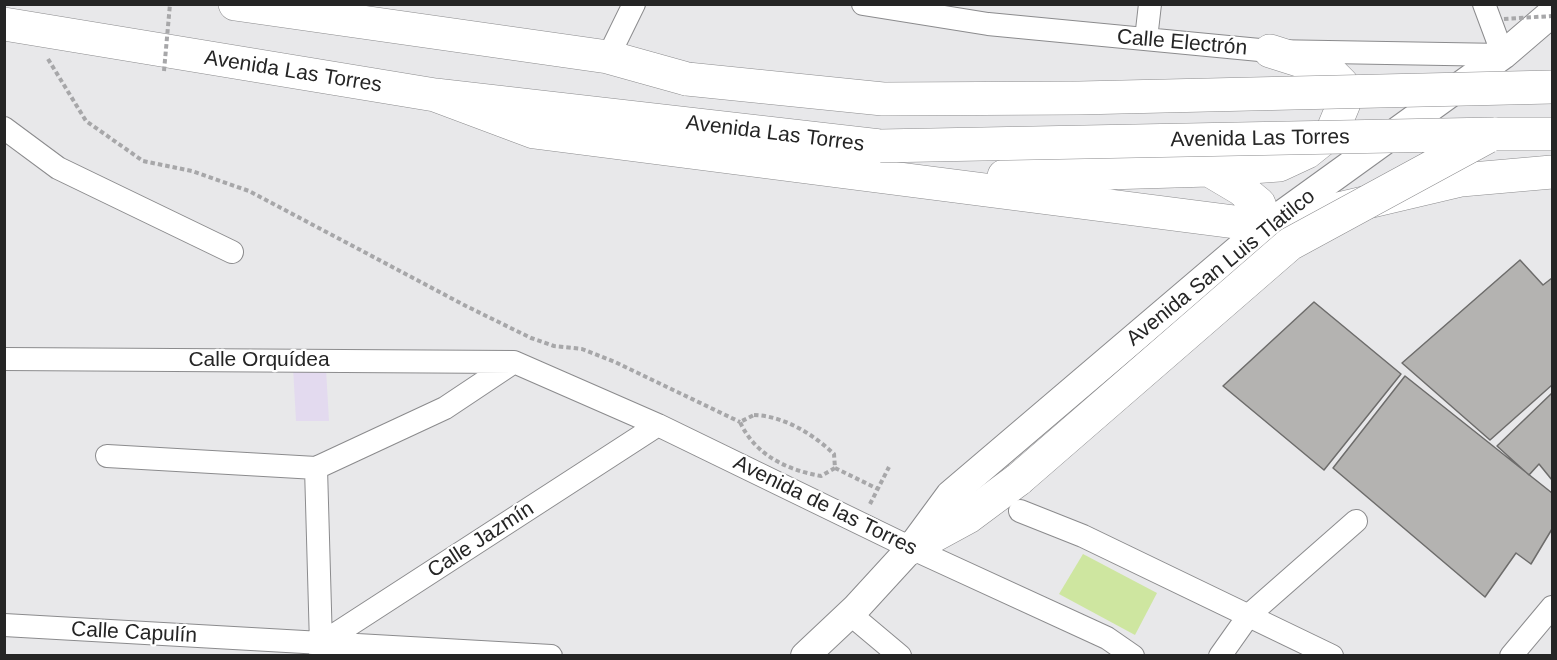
<!DOCTYPE html>
<html>
<head>
<meta charset="utf-8">
<style>
  body { margin:0 }
  #map { position:relative; width:1557px; height:660px; overflow:hidden; background:#e8e8ea; font-family:Arial,sans-serif }
  canvas { display:block }
  .frame { position:absolute; inset:0; border:6px solid #252525; pointer-events:none }
</style>
</head>
<body>
<div id="map">
<canvas width="1557" height="660"></canvas>
<div class="frame"></div>
</div>
<script>
const ctx = document.querySelector('canvas').getContext('2d');
ctx.lineJoin = 'round';
function paint(path, color) {
  ctx.fillStyle = color;
  ctx.fill(path, 'evenodd');
}
function trace(path, color, width, dash) {
  ctx.strokeStyle = color;
  ctx.lineWidth = width;
  ctx.lineCap = dash ? 'butt' : 'round';
  ctx.setLineDash(dash || []);
  ctx.stroke(path);
}
function drawText(font, color, halo, rows, align = 'center') {
  ctx.font = font + ' Arial,sans-serif';
  ctx.lineWidth = 4.5;
  ctx.setLineDash([]);
  ctx.textBaseline = 'middle';
  ctx.strokeStyle = halo;
  ctx.fillStyle = color;
  for (const [text, x, y, turn = 0] of rows) {
    ctx.save();
    ctx.translate(x, y);
    ctx.rotate((+turn || 0) * Math.PI / 180);
    ctx.textAlign = isNaN(turn) ? turn : align;
    if (halo) ctx.strokeText(text, 0, 0);
    ctx.fillText(text, 0, 0);
    ctx.restore();
  }
}
const commercial = new Path2D(`
  M 293,367 L 326,369 L 329,421 L 296,421 Z`);
const green = new Path2D(`
  M 1083,554 L 1157,593 L 1135,635 L 1059,594 Z`);
const building = new Path2D(`
  M 1520,260 L 1543,285 L 1552,278 L 1552,385 L 1490,440 L 1402,363 Z
  M 1314,302 L 1401,374 L 1324,470 L 1223,386 Z
  M 1405,376 L 1552,493 L 1552,529 L 1531,564 L 1516,553 L 1485,597 L 1333,468 Z
  M 1552,393 L 1552,480 L 1539,464 L 1529,475 L 1497,446 Z`);
const path = new Path2D(`
  M 48,59 L 86,121 L 143,161 L 192,171 L 249,191 L 466,306 L 531,338 L 554,346 L 582,349 L 615,362 L 740,422
  M 754,415 C 784,416 813,434 834,454 L 835,468 L 821,476 C 787,470 755,455 740,422 Z
  M 835,468 L 878,489
  M 870,504 L 889,467`);
const minor = new Path2D(`
  M 863,4 L 988,24 L 1270,51 L 1503,55 L 1484,4
  M 1146,39 L 1150,4
  M 608,57 L 634,4
  M 4,128 L 58,168 L 232,252
  M 4,359 L 514,362 L 658,425 L 911,548 L 1107,638 L 1133,656
  M 107,456 L 316,468 L 445,408 L 514,362
  M 316,468 L 321,644
  M 1020,511 L 1083,536 L 1332,656
  M 850,614 L 900,656
  M 4,625 L 551,656
  M 317,646 L 658,425
  M 1220,656 L 1249,615 L 1356,521
  M 1511,656 L 1552,607`);
const major = new Path2D(`
  M 805,656 L 856,608 L 911,548 L 950,495 L 1266,226 L 1503,55 L 1552,13`);
const highway = new Path2D(`
  M 235,4 L 608,57 L 687,79
  M 4,24 L 435,95 L 880,146
  M 435,95 L 534,132 L 1266,226 L 1461,180 L 1552,172
  M 1494,134 L 1552,134
  M 1209,170 L 1241,189 L 1259,204 L 1266,226
  M 1004,176 L 1209,170 L 1279,165 L 1307,152 L 1332,132 L 1344,103 L 1342,84 L 1327,69 L 1270,51
  M 911,548 L 968,517 L 1019,479`);
const pathBridge = new Path2D(`
  M 1504,19 L 1552,16
  M 164,71 L 170,4`);
const highwayBridge = new Path2D(`
  M 687,79 L 883,99 L 1079,98 L 1552,87
  M 880,146 L 1494,134
  M 1019,479 L 1290,244 L 1487,137`);
const streetNames = [
  ["Calle Electrón",1182,43,5],
  ["Avenida Las Torres",293,72,9],
  ["Avenida Las Torres",775,134,7],
  ["Avenida Las Torres",1260,139,-1],
  ["Avenida San Luis Tlatilco",1221,268,-39],
  ["Calle Orquídea",259,360],
  ["Avenida de las Torres",825,506,26],
  ["Calle Jazmín",481,540,-33],
  ["Calle Capulín",134,633,3]
];
paint(commercial, '#e3daef');
paint(green, '#cee6a0');
paint(building, '#b4b3b1');
trace(building, '#6d6c6b', 1.5);
trace(minor, '#8b8b8d', 24);
trace(major, '#8b8b8d', 30);
trace(highway, '#8b8b8d', 34);
trace(path, '#a7a7a9', 4, [4.5, 3]);
trace(minor, '#fff', 22);
trace(major, '#fff', 28);
trace(highway, '#fff', 33);
trace(highwayBridge, '#8b8b8d', 34, []);
trace(pathBridge, '#a7a7a9', 4, [4.5, 3]);
trace(highwayBridge, '#fff', 33);
drawText('21px', '#252525', '#fff', streetNames);
</script>
</body>
</html>
